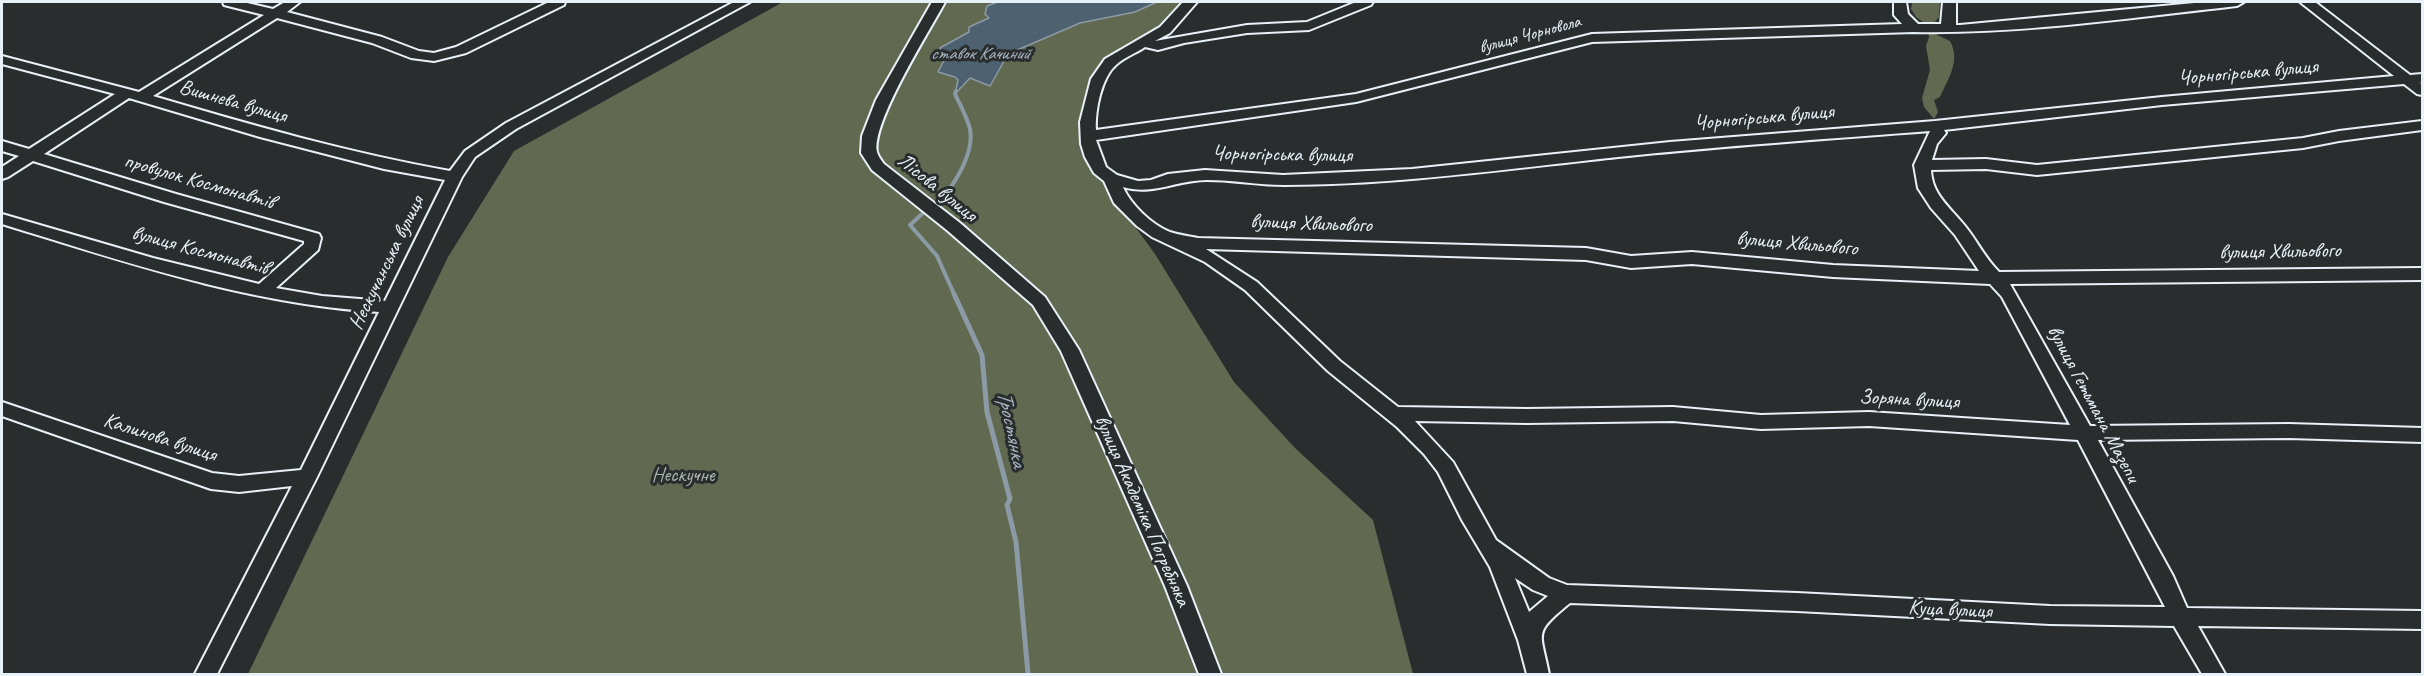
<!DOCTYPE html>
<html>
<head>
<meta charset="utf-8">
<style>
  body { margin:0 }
  #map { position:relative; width:2424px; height:676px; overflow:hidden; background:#2a2d2e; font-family:Caveat,sans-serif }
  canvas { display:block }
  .frame { position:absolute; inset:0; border:3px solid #e8f1f8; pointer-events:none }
</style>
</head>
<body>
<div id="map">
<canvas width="2424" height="676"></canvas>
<div class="frame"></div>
</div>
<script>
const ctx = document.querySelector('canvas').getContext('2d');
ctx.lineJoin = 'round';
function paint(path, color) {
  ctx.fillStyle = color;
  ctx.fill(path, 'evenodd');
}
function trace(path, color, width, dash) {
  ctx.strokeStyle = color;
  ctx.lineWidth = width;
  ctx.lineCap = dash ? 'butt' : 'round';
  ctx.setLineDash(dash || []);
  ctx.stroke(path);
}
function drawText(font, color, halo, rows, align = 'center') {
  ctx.font = font + ' Caveat,sans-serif';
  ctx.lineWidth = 6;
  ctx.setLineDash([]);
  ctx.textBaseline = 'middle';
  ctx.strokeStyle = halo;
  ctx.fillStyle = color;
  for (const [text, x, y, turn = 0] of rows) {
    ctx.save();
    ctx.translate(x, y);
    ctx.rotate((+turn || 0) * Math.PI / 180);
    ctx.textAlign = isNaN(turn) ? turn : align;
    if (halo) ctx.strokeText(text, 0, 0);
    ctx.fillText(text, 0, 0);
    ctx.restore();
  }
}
const green = new Path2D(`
  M 783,2 L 1186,2 L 1170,20 L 1112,57 L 1083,142 L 1103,183 L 1155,254 L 1234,382 L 1296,449 L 1373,520 L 1413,674 L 248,674 L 448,257 L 514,151 Z
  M 1912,2 L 1940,2 L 1939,17 L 1933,24 L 1937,35 L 1950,41 C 1961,61 1948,79 1940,97 L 1934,100 L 1938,112 L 1934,119 L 1924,107 L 1922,98 L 1930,70 L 1926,46 L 1929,37 L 1926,24 L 1916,17 L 1911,9 Z`);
const water = new Path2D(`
  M 998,2 L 1157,2 L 1135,12 L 1080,23 L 1008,54 L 990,86 L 970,78 L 955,94 L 958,80 L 955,77 L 938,72 L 947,55 L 942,53 L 940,48 L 969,32 L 969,27 L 989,18 L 985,14 L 987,6 Z`);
const streamFar1 = new Path2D(`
  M 938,206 C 952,186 975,155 970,129 C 967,117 960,105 955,94 L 956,91
  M 922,214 L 910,225 L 937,256 L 955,296`);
const stream = new Path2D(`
  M 954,294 L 982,355 L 987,412 L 1010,499 L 1007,505 L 1016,542 L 1028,674`);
const minor = new Path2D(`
  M 223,2 L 243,2 L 273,9 L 285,2 L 300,2 L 287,12 L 382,37 L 419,51 L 434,53 L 456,47 L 549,2 L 565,2 L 564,5 L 466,53 L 434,61 L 411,58 L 372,43 L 277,18 L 153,96 C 251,125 349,153 450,171 L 465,151 L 506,123 L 734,2 L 750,2 L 516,129 L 475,157 L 462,177 L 317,477 L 217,674 L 195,674 L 292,486 L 239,492 L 211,489 L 2,416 L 2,402 L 212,473 L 239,476 L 301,470 L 379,312 C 249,304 125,262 2,224 L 2,214 L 153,258 L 259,284 L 304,244 L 304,241 L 164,202 L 33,161 L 8,177 L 2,179 L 2,167 L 19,156 L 2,151 L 2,141 L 29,149 L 115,94 L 2,64 L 2,56 L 139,92 L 264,15 L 224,5 ZM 129,98 L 260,137 L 384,169 L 445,180 L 385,301 L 322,296 L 276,288 L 318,250 L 321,238 L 319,234 L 176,194 L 44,154 Z
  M 932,2 L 945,2 C 929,32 871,123 877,152 C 878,156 881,160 884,164 L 960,223 L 1045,297 L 1079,350 L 1187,586 L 1221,674 L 1199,674 L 1165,586 L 1061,351 L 1033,305 L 948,231 L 872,170 L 861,153 L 862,136 L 876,100 Z
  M 1183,2 L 1197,2 L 1170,33 L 1155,41 L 1247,25 L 1307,22 L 1356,2 L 1373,2 L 1371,5 L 1309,30 L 1247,33 L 1184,43 L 1158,50 L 1145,47 C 1136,53 1125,57 1117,64 C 1101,77 1095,111 1096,130 L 1356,94 L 1592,34 L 1902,24 L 1894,15 L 1894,2 L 1906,2 L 1908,14 L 1918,24 L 1941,24 L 1943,2 L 1956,2 L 1956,25 L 1960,25 L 2205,2 L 2244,2 L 2237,6 C 2130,18 2021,34 1914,32 L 1592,42 L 1356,102 L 1096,140 L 1106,167 L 1117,175 L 1138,181 L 1151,180 L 1168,174 L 1205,170 L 1283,175 L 1412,169 L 1670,142 L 1935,121 L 2162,97 L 2394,76 L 2300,2 L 2315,2 L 2410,75 L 2422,74 L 2422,82 L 2420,83 L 2422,84 L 2422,95 L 2417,94 L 2404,84 L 2162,105 L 1944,130 L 1946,133 L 1937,144 L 1932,160 L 1986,159 L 2037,165 L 2303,138 L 2339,131 L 2422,121 L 2422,130 L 2339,141 L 2303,148 L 2037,175 L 1986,169 L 1931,170 C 1932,195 1950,207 1965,226 C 1978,242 1984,257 1999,272 L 2422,268 L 2422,280 L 2010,284 L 2090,426 L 2289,424 L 2422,428 L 2422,442 L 2289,438 L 2098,440 L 2173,576 L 2187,608 L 2422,611 L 2422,629 L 2198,626 L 2225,674 L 2202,674 L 2174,626 L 2050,624 L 1797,611 L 1570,603 C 1532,634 1541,631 1549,674 L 1527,674 L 1518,640 L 1490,567 L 1462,520 L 1438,472 L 1424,454 L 1397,427 L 1328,371 L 1245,290 L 1205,262 L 1152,237 L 1137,226 L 1114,203 L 1104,181 L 1094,173 L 1085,157 L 1081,144 L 1080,122 L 1091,79 L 1105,59 L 1160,27 ZM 1930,131 L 1914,165 L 1918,188 L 1931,208 L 1955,235 L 1979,271 L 1833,265 L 1692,252 L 1631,256 L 1586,248 L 1198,238 C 1189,236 1179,235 1170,232 C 1152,225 1131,205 1123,187 C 1152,196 1177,180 1207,180 C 1233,180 1258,185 1284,185 C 1395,185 1507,169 1618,157 C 1722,146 1826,139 1930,131 ZM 1206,249 L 1586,260 L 1631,268 L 1692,264 L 1833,277 L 1990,284 L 2002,297 L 2070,425 L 1869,412 L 1761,415 L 1673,407 L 1527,409 L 1398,407 L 1340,361 L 1257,282 ZM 1415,421 L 1527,423 L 1673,421 L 1761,429 L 1869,426 L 2078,440 L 2165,607 L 2050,606 L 1797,593 L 1567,585 L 1549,578 L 1496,540 L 1453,462 ZM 1515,578 L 1533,590 L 1548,596 L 1529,612 Z`);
const farStreetnames = [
  ["вулиця Чорновола",1530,35,-15]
];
const farWaternames = [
  ["ставок Качиний",980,54]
];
const streetNames = [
  ["Чорногірська вулиця",2248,73,-5],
  ["Вишнева вулиця",233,102,16],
  ["Чорногірська вулиця",1764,118,-5],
  ["Чорногірська вулиця",1282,155,1],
  ["провулок Космонавтів",199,182,16],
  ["Лісова вулиця",937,188,39],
  ["вулиця Хвильового",1311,224,2],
  ["вулиця Хвильового",1797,244,5],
  ["вулиця Космонавтів",200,251,15],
  ["вулиця Хвильового",2280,252,-1],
  ["Нескучанська вулиця",387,263,-64],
  ["Зоряна вулиця",1909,400,3],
  ["вулиця Гетьмана Мазепи",2093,404,62],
  ["Калинова вулиця",160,438,18],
  ["вулиця Академіка Погребняка",1142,511,66],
  ["Куца вулиця",1950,610,3]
];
const parkNames = [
  ["Нескучне",683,475]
];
const waterNames = [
  ["Тростянка",1011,429,78]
];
paint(green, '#616a51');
paint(water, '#4d6170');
trace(water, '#8b9ba6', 1.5);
trace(streamFar1, '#8b9ba6', 4);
trace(stream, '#8b9ba6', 5);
trace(minor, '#e8f1f8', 4);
paint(minor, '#2a2d2e');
drawText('18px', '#e8f1f8', '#2a2d2e', farStreetnames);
drawText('italic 18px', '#aab7c2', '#2a2d2e', farWaternames);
drawText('21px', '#e8f1f8', '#2a2d2e', streetNames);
drawText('21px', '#abb4ad', '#2a2d2e', parkNames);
drawText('italic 22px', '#aab7c2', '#2a2d2e', waterNames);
</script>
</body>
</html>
